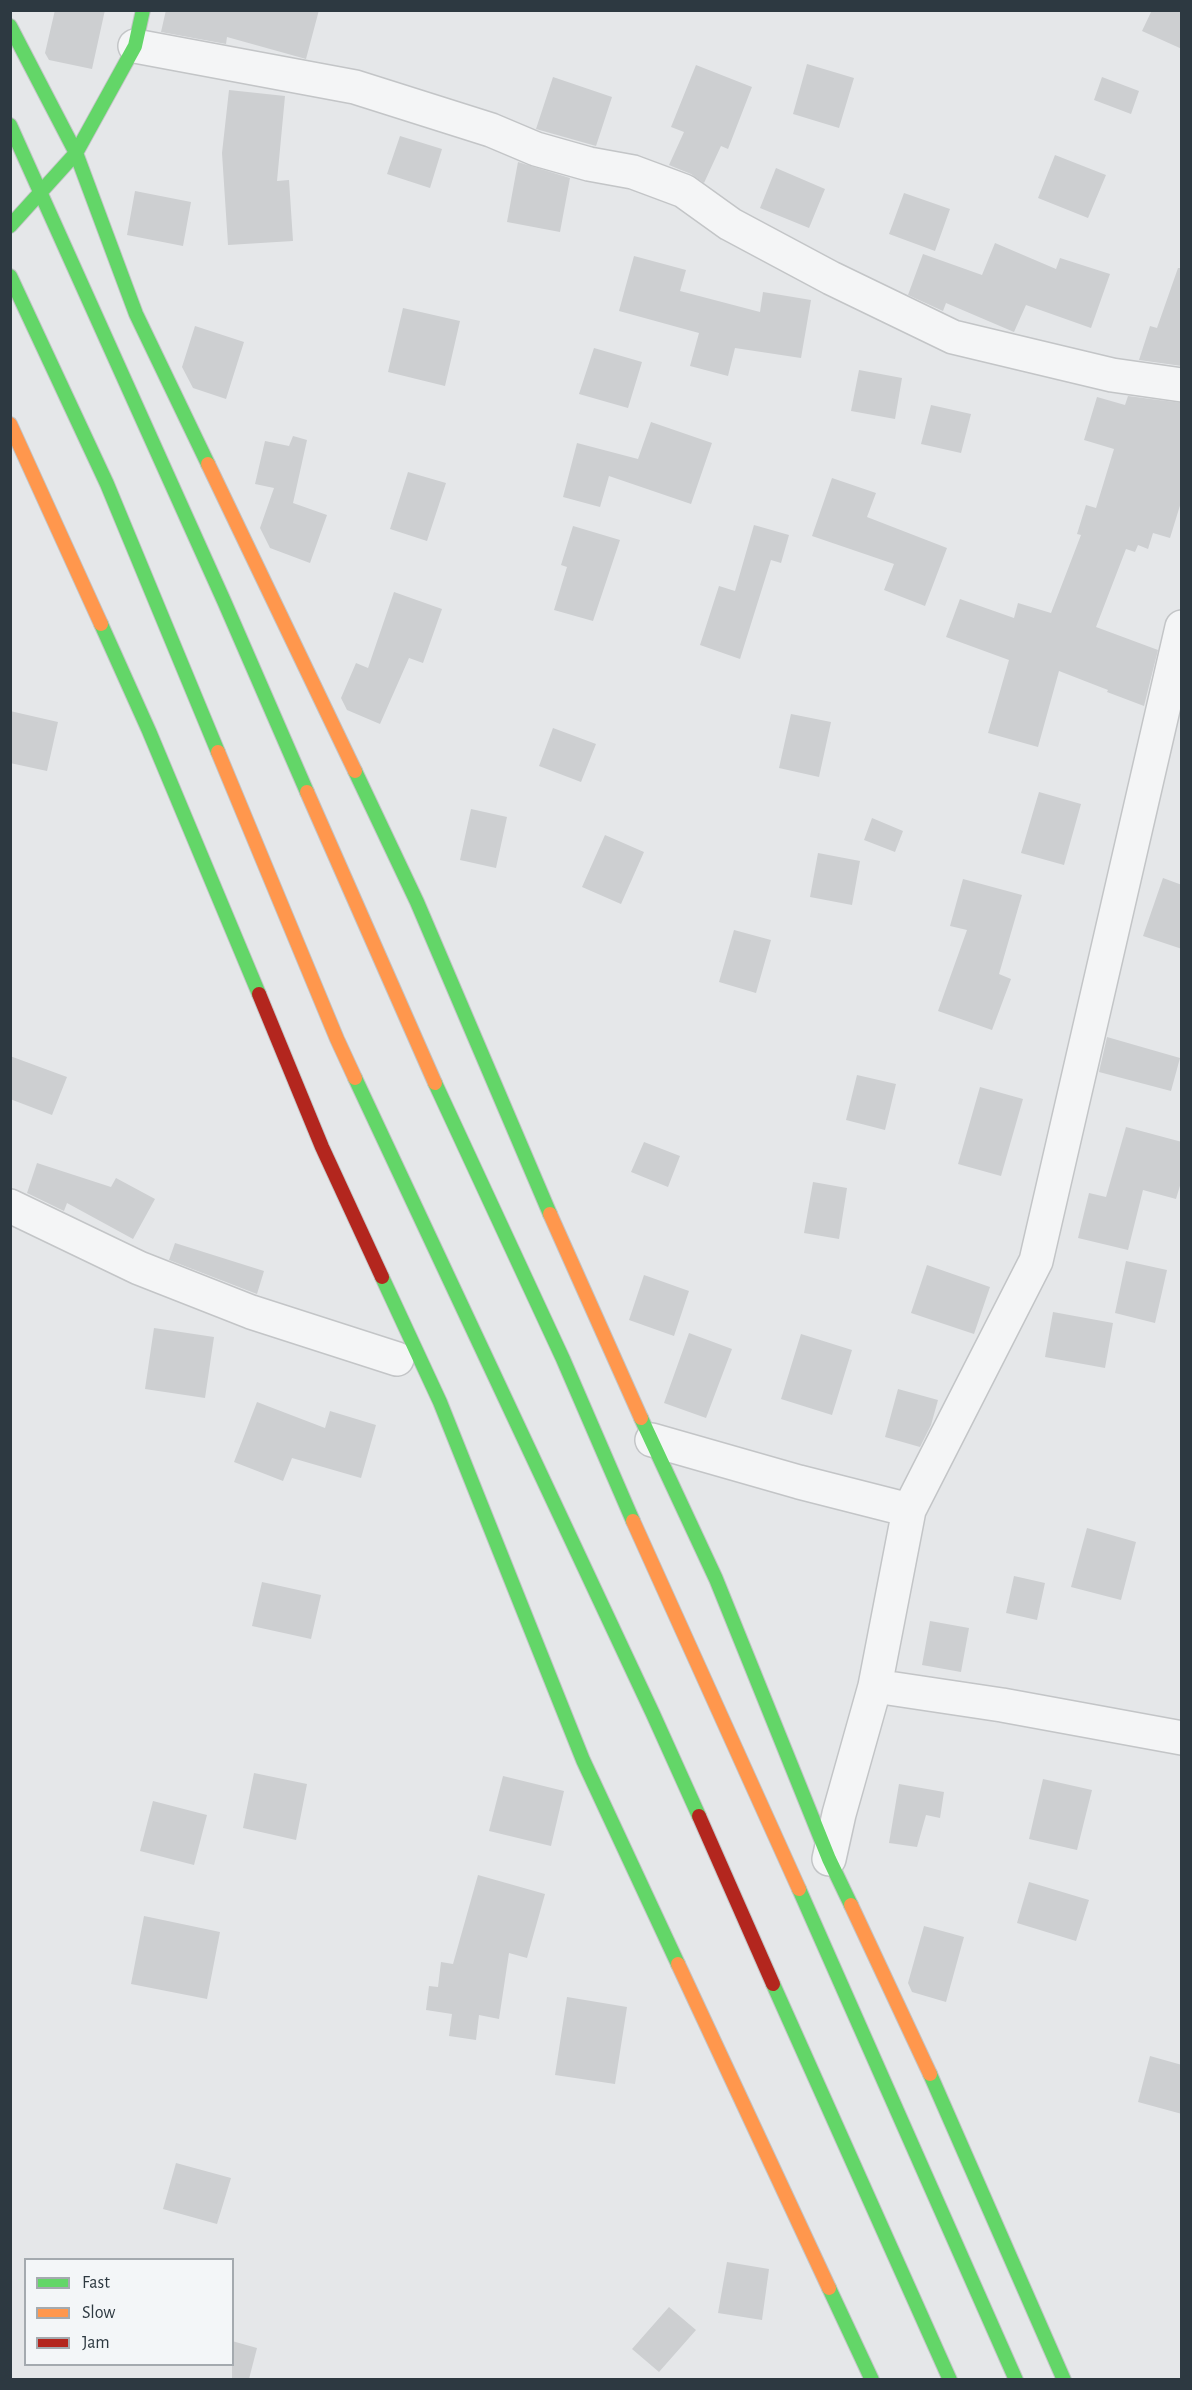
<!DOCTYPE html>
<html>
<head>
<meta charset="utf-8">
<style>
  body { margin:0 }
  #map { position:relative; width:1192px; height:2390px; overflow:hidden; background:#e5e7e9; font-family:"Alegreya Sans",sans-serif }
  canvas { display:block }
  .frame { position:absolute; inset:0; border:12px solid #2d3941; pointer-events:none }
  .legend { position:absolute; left:24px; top:2258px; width:210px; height:108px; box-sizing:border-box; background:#f3f6f8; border:2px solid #a4aaaf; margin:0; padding:8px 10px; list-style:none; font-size:18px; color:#2d3941 }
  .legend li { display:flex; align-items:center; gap:12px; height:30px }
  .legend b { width:30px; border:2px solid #a4aaaf }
</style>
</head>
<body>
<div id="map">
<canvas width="1192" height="2390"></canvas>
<div class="frame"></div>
<ul class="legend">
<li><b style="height:8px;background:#63d668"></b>Fast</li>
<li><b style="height:8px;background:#ff974d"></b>Slow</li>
<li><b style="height:8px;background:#b3261e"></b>Jam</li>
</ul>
</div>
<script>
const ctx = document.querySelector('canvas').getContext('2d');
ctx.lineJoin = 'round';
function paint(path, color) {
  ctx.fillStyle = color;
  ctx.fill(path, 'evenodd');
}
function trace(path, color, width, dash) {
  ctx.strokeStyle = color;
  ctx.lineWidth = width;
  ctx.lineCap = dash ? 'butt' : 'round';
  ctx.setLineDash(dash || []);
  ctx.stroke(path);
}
const building = new Path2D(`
  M 55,10 L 105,10 L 92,69 L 49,60 L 45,53 Z
  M 166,10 L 319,10 L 306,59 L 227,37 L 226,44 L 161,32 Z
  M 1152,10 L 1182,10 L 1182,49 L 1142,31 Z
  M 807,64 L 854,78 L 839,128 L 793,114 Z
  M 696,65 L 752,87 L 728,149 L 721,146 L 704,183 L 691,174 L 669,165 L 684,132 L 671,127 Z
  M 553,77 L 612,97 L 596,146 L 536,129 Z
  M 1102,77 L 1139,91 L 1131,114 L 1094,100 Z
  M 229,90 L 285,96 L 277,181 L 289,180 L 293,241 L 228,245 L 222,153 Z
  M 400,136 L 442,149 L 430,188 L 387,174 Z
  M 1055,155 L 1106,175 L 1088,218 L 1038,198 Z
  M 518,162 L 570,178 L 560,232 L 507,222 Z
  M 776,168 L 825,189 L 809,228 L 760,208 Z
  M 135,191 L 191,202 L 183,246 L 127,235 Z
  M 904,193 L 950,209 L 935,251 L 889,234 Z
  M 995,243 L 1056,269 L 1060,258 L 1110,274 L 1091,328 L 1026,305 L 1014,332 L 946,303 L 943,311 L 908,295 L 923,254 L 982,275 Z
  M 634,256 L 686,270 L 680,291 L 760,312 L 763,292 L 811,300 L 801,358 L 735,348 L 728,376 L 690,366 L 699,333 L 619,311 Z
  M 1178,268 L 1182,268 L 1182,366 L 1139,360 L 1150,326 L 1157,328 Z
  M 403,308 L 460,321 L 445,386 L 388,372 Z
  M 195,326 L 244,342 L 226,399 L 193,388 L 182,367 Z
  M 594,348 L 642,362 L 628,408 L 579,394 Z
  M 859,370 L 902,378 L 895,419 L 851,411 Z
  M 1128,396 L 1182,403 L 1182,499 L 1170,538 L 1153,533 L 1148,549 L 1138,545 L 1135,552 L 1126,549 L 1096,627 L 1158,650 L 1144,706 L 1107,692 L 1108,690 L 1059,671 L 1038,747 L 988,733 L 1009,660 L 946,637 L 960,599 L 1014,618 L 1018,603 L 1051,613 L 1081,535 L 1077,534 L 1086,505 L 1096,508 L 1114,449 L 1084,440 L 1097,397 L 1125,405 Z
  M 931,405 L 971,414 L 961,453 L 921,444 Z
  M 651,422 L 712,443 L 691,504 L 609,476 L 600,507 L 563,497 L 577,443 L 638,459 Z
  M 293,436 L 307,440 L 293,503 L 327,515 L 310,563 L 270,548 L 260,528 L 274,488 L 255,484 L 265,441 L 289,446 Z
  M 408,472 L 446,483 L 427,541 L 390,529 Z
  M 832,478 L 876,493 L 867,517 L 947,548 L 925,606 L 884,590 L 894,564 L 812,536 Z
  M 754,525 L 789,535 L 781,563 L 771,560 L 740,659 L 700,645 L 719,586 L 735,591 Z
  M 573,526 L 620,540 L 593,621 L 554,610 L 567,567 L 561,565 Z
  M 394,592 L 442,609 L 423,663 L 409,658 L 380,724 L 347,710 L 341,698 L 356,663 L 368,668 Z
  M 10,711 L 58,722 L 47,771 L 10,763 Z
  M 791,714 L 831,722 L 819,777 L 779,768 Z
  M 553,728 L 596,744 L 581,782 L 539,766 Z
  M 1039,792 L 1081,804 L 1064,865 L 1021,853 Z
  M 471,809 L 507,817 L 496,868 L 460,860 Z
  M 872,818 L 903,831 L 895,852 L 864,840 Z
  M 605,835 L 644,852 L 621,904 L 582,887 Z
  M 818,853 L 860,861 L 852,905 L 810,897 Z
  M 1163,878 L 1182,885 L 1182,949 L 1143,936 Z
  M 963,879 L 1022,895 L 999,974 L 1011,979 L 992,1030 L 938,1011 L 967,930 L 950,926 Z
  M 734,930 L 771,940 L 756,993 L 719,982 Z
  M 1107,1037 L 1180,1058 L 1171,1091 L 1099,1072 Z
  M 10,1056 L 67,1077 L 52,1115 L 10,1099 Z
  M 857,1075 L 896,1084 L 885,1130 L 846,1120 Z
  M 980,1087 L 1023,1099 L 1001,1176 L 958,1164 Z
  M 1126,1127 L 1182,1142 L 1182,1179 L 1176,1199 L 1143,1190 L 1128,1250 L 1078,1238 L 1089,1193 L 1106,1197 Z
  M 644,1142 L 680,1156 L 668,1187 L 631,1172 Z
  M 37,1163 L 111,1187 L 116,1178 L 155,1199 L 133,1239 L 67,1203 L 64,1211 L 27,1193 Z
  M 813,1182 L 847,1188 L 839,1239 L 804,1233 Z
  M 175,1243 L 264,1271 L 257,1294 L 169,1260 Z
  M 1126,1261 L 1167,1270 L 1155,1323 L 1115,1313 Z
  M 927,1265 L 990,1287 L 974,1334 L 911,1313 Z
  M 644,1275 L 689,1291 L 674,1336 L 629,1320 Z
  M 1053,1312 L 1113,1323 L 1105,1368 L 1045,1357 Z
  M 154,1328 L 214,1337 L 205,1398 L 145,1389 Z
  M 689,1333 L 732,1349 L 706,1418 L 664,1403 Z
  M 801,1334 L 852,1350 L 832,1415 L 781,1399 Z
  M 898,1389 L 938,1400 L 931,1425 L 920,1447 L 885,1437 Z
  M 257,1402 L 325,1428 L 330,1411 L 376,1425 L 361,1478 L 292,1458 L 283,1481 L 234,1462 Z
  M 1087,1528 L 1136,1542 L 1121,1600 L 1071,1587 Z
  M 1014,1576 L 1045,1583 L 1037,1620 L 1006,1613 Z
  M 262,1582 L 321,1595 L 311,1639 L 252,1626 Z
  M 930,1621 L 969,1628 L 961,1672 L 922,1665 Z
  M 254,1773 L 307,1784 L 296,1840 L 243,1828 Z
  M 503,1776 L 564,1791 L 551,1846 L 489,1831 Z
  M 1043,1779 L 1092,1790 L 1077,1850 L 1029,1839 Z
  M 899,1784 L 944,1792 L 940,1818 L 926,1815 L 917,1847 L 889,1843 Z
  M 153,1801 L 207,1815 L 194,1865 L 140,1851 Z
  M 478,1875 L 545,1894 L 527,1958 L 509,1953 L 499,2019 L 479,2015 L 476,2040 L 449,2036 L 452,2014 L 426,2010 L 429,1986 L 438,1987 L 441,1962 L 453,1964 Z
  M 1029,1882 L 1089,1900 L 1076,1941 L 1017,1923 Z
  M 144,1916 L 220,1932 L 207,1999 L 131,1984 Z
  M 924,1926 L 964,1937 L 946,2002 L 912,1992 L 908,1983 Z
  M 567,1997 L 627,2007 L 615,2084 L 555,2075 Z
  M 1150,2056 L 1182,2065 L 1182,2114 L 1138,2102 Z
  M 176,2163 L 231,2178 L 217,2224 L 163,2209 Z
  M 727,2262 L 769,2269 L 762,2320 L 718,2313 Z
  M 669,2307 L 696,2330 L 659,2372 L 632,2349 Z
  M 232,2341 L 257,2348 L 249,2379 L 232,2379 Z`);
const street = new Path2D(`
  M 135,46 L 355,87 L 491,130 L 536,149 L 589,164 L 633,172 L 684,191 L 730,224 L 831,278 L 953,337 L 1112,375 L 1182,385
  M 10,1206 L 139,1268 L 251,1312 L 397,1359
  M 652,1440 L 799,1482 L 909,1510
  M 875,1686 L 1002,1705 L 1182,1738
  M 829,1859 L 839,1814 L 875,1686 L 909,1510 L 1036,1261 L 1182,627`);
const fast = new Path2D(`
  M 10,26 L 76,153 L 136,314 L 208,464
  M 10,125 L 224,601 L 307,792
  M 10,226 L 76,153 L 135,46 L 143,10
  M 10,276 L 107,484 L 218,752
  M 101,624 L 149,731 L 259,994
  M 355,771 L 417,902 L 550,1214
  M 355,1078 L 653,1714 L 699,1816
  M 435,1083 L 563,1359 L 633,1521
  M 382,1277 L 440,1402 L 583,1760 L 678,1964
  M 641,1418 L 716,1579 L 829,1859 L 851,1905
  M 799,1889 L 1016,2380
  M 773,1984 L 950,2380
  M 930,2074 L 1064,2380
  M 829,2288 L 872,2380`);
const slow = new Path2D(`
  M 10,424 L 101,624
  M 208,464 L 355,771
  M 218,752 L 337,1039 L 355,1078
  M 307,792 L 435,1083
  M 550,1214 L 641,1418
  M 633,1521 L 799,1889
  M 851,1905 L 930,2074
  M 678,1964 L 829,2288`);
const jam = new Path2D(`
  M 259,994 L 322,1147 L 382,1277
  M 699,1816 L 773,1984`);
paint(building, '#cdcfd1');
trace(street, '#c3c5c7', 36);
trace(fast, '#c3c5c7', 16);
trace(slow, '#c3c5c7', 16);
trace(jam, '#c3c5c7', 16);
trace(street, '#f4f5f6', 33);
trace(fast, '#63d668', 14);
trace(slow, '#ff974d', 14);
trace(jam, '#b3261e', 14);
</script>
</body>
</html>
